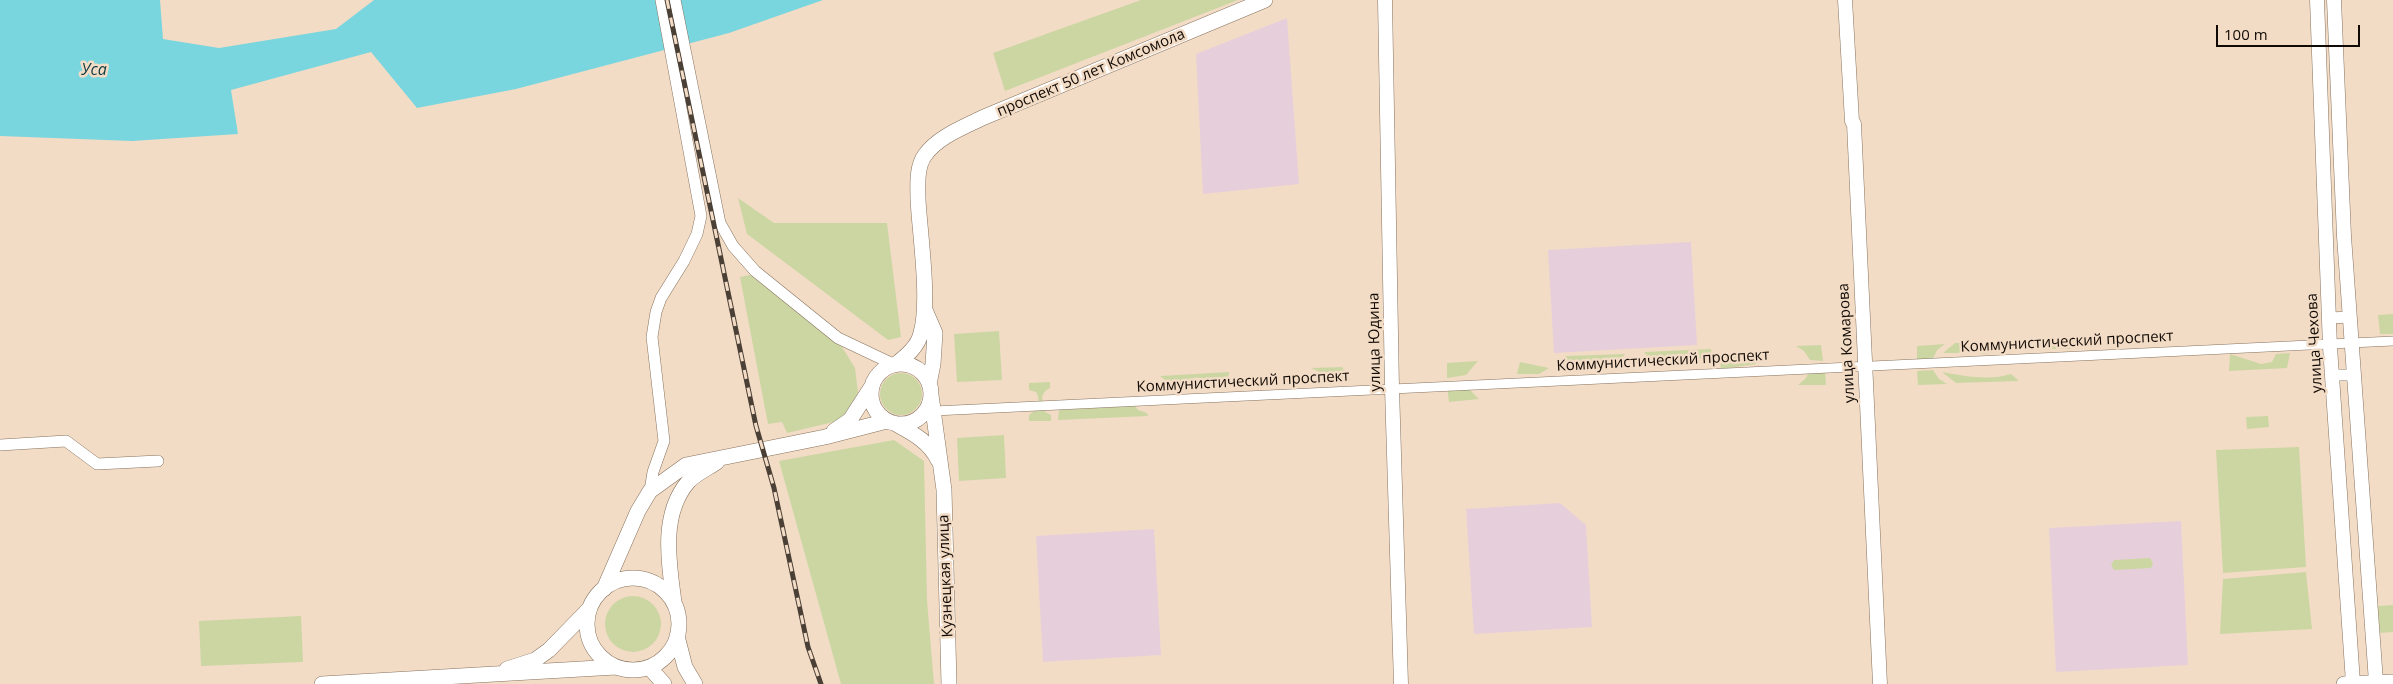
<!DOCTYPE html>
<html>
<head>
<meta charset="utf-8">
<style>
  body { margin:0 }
  #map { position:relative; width:2393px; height:684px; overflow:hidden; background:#f3dcc6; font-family:"Open Sans",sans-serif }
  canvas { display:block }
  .scale { position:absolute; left:2216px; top:25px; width:144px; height:22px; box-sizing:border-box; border:2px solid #110a04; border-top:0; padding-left:6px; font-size:15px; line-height:18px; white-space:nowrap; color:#110a04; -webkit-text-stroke:4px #f3dcc6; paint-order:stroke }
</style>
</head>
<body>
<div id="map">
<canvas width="2393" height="684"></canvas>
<div class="scale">100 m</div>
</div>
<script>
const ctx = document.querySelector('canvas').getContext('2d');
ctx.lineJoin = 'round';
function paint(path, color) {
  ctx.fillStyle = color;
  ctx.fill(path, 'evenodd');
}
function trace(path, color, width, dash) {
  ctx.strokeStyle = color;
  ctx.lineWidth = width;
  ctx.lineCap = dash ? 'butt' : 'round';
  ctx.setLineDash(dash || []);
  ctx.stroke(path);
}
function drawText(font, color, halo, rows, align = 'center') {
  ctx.font = font + ' "Open Sans",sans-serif';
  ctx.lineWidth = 5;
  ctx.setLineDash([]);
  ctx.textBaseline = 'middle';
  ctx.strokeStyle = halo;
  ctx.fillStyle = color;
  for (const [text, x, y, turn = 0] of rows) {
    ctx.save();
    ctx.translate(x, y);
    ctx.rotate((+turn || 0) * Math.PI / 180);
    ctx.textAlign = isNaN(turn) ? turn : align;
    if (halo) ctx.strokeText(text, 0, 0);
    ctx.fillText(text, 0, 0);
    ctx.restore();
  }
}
const education = new Path2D(`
  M 1287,18 L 1299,184 L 1203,194 L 1196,54 Z
  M 1691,242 L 1697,345 L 1554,353 L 1548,250 Z
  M 1560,503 L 1586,525 L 1592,627 L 1474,634 L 1466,509 Z
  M 2181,521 L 2188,665 L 2056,672 L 2049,528 Z
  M 1154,529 L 1161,655 L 1043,662 L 1036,536 Z`);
const green = new Path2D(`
  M 1141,0 L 1238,0 L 1005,91 L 993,53 Z
  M 738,198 L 774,223 L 887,223 L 901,337 L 888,340 L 747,234 Z
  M 750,275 L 842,347 L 855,368 L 858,392 L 853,408 L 842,420 L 787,433 L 782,422 L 768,424 L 740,277 Z
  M 2393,314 L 2393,334 L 2380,334 L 2378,315 Z
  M 999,331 L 1002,380 L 957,382 L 954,334 Z
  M 2090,337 L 2094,344 L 2068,349 L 2043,349 L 2037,343 L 2039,340 Z
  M 2016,341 L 2017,343 L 2010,350 L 1982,354 L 1969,348 L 1958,353 L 1943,353 L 1955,343 Z
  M 1945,344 L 1937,350 L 1932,361 L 1917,362 L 1917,346 Z
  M 1821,345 L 1823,361 L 1810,360 L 1804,351 L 1796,346 Z
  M 1711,349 L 1712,357 C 1693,360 1671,361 1651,360 L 1644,352 Z
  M 1753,351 L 1756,364 L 1721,369 L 1720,360 Z
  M 2290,353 L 2287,368 L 2229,371 L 2230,354 L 2261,364 L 2272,362 L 2276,354 Z
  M 1625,354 L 1616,365 L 1596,367 L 1588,362 L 1578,366 L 1562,366 L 1566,356 Z
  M 1478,361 L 1466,375 L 1447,378 L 1447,363 Z
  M 1520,362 L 1549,368 L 1539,374 L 1517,374 Z
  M 1342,367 L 1350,380 L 1328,382 L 1322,373 L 1311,368 Z
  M 1810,369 L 1825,369 L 1826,385 L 1798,385 L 1806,378 Z
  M 1933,370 L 1939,379 L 1947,384 L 1918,385 L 1917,371 Z
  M 1229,372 L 1228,380 C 1223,381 1215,383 1210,382 C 1199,379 1198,373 1187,383 L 1169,383 L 1160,376 Z
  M 1942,372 C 1964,376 1990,381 2011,374 L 2019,381 L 1956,383 Z
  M880 394a21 21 0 1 1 42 0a21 21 0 1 1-42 0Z
  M 1050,382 L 1050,388 L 1045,391 L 1042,397 L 1045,412 L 1051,415 L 1051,421 L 1029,421 L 1029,415 L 1039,407 L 1038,396 L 1036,392 L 1029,390 L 1029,383 Z
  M 1466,386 L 1479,399 L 1449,402 L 1447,387 Z
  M 1135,406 L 1138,410 L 1147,413 L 1148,416 L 1058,420 L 1059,410 Z
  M 2268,416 L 2269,427 L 2247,429 L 2246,417 Z
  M 1004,435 L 1006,478 L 959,481 L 957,438 Z
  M 894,440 L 924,461 L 927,600 L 934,684 L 841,684 L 779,461 Z
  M 2299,447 L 2306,567 L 2223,573 L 2216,450 Z
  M 2150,558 L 2153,563 L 2151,568 L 2114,570 L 2111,565 L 2114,560 Z
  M 2306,572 L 2312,629 L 2220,634 L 2223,579 Z
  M605 624a28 28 0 1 1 56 0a28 28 0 1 1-56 0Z
  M 2393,605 L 2393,632 L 2380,633 L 2378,606 Z
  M 301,616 L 303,662 L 201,666 L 199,621 Z`);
const water = new Path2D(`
  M 0,0 L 160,0 L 163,39 L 219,48 L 336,29 L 374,0 L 823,0 L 729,33 L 516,89 L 417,108 L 371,52 L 231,90 L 238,134 L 132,141 L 0,136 Z`);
const pedestrian = new Path2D(`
  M 934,411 L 2393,341`);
const minor = new Path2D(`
  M 675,0 L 720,223 L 733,246 L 755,271 L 838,338 L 895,365
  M 2330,318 L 2350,317
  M 2332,375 L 2354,375
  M 0,445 L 66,441 L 97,464 L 158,461
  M 650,491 L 653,472 L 664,441 L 652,337 L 656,312 L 661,298 L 684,261 L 697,234 L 701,216 L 661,0`);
const tertiary = new Path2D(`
  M 1385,0 L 1392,388 L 1401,684
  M 1845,0 L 1852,121 L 1854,124 L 1880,684
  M 2317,0 L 2330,347 L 2353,683
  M 2334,0 L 2344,236 L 2376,682`);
const secondary = new Path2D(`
  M 925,310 L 935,333 L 933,364 L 929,384
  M871 394a30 30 0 1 1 60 0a30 30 0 1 1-60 0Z
  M 895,365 C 905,357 918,347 921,333 C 930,301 920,235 918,200 C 918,187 916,167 925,155 C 938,137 962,128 982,118 L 1265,0
  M 931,395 L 944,490 L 949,684
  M 894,423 C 912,433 929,441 938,460
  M 834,431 L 850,420 L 872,386
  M587 624a46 46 0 1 1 92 0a46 46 0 1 1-92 0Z
  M 604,589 L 638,511 L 650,491 L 686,465 L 825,437 L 887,421
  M 674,602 C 669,564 660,515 688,482 C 695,474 708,468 717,462
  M 677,636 L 685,667 L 695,684
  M 649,667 L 664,684
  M 507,669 L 535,660 L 549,650 L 590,608
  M 322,684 L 616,667
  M 2344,684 L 2393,682`);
const rail = new Path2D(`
  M 667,0 L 756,426 L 774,488 L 808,647 L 821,684`);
const streetNames = [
  ["проспект 50 лет Комсомола",1091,73,-23],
  ["улица Юдина",1375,342,-91],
  ["Коммунистический проспект",2067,342,-3],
  ["улица Комарова",1847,343,-93],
  ["улица Чехова",2315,343,-93],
  ["Коммунистический проспект",1663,361,-3],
  ["Коммунистический проспект",1243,382,-3],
  ["Кузнецкая улица",946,576,-92]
];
const waterNames = [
  ["Уса",94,70]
];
paint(education, '#e6cfdb');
paint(green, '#ccd6a3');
paint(water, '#7ad6de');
trace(pedestrian, '#86725e', 10);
trace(minor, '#86725e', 12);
trace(tertiary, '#86725e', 15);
trace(secondary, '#86725e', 16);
trace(pedestrian, '#fff', 9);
trace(minor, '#fff', 11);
trace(tertiary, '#fff', 14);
trace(secondary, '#fff', 15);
trace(rail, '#4b4036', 5);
trace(rail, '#f3dcc6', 3, [9]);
drawText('15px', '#110a04', '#f3dcc6', streetNames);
drawText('italic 16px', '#103c40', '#f3dcc6', waterNames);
</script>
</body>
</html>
